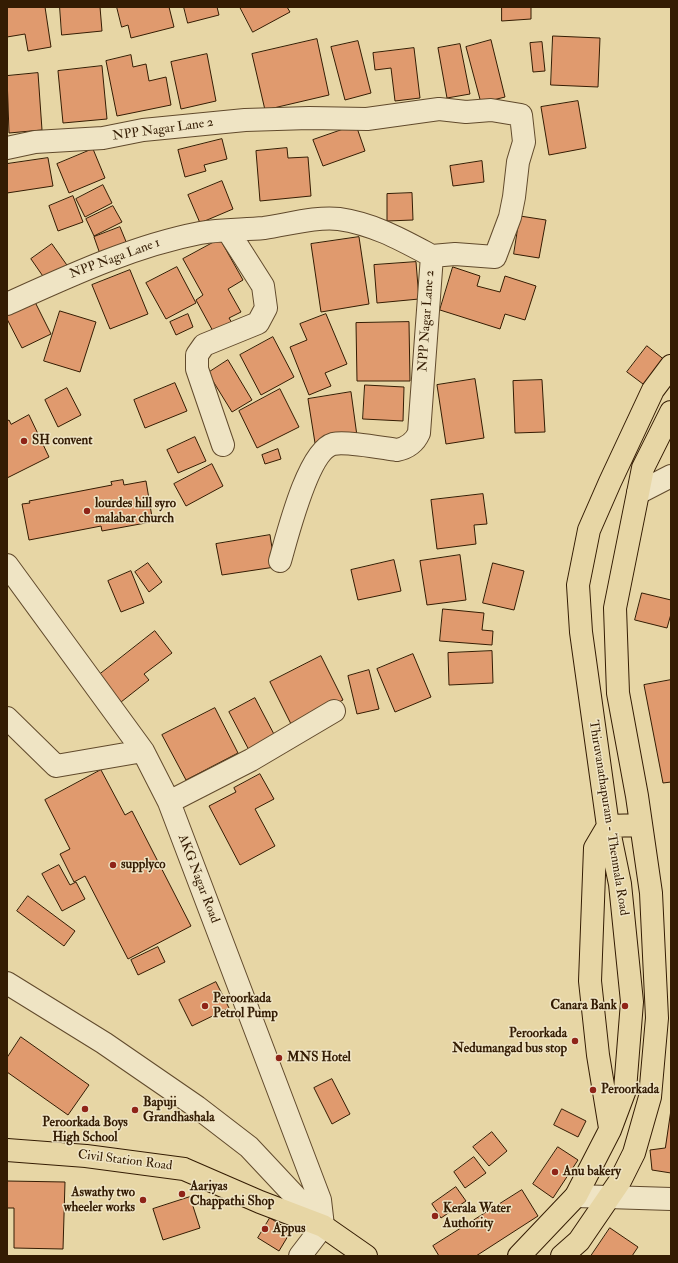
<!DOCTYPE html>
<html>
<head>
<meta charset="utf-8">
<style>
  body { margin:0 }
  #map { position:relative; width:678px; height:1263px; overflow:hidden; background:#e7d6a5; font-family:"IM FELL Double Pica",serif }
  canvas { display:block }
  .frame { position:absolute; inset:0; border:8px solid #341c03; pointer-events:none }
</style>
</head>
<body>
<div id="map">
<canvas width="678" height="1263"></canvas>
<div class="frame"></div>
</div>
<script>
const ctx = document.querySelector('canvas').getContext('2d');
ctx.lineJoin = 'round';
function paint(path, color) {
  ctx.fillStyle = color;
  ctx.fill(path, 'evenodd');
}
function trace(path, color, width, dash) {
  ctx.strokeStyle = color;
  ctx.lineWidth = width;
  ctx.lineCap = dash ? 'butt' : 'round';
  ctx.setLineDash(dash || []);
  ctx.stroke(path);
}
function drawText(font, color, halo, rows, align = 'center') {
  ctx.font = font + ' "IM FELL Double Pica",serif';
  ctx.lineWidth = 3;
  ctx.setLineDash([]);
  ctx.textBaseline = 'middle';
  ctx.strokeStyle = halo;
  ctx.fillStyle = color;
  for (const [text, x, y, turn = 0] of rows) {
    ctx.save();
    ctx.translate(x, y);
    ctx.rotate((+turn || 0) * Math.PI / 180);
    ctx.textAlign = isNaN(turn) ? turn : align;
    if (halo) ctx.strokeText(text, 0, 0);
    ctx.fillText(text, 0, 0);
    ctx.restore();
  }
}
const building = new Path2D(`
  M 7,7 L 45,7 L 51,47 L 28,51 L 25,34 L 7,37 Z
  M 60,7 L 100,7 L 102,31 L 62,35 Z
  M 117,7 L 169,7 L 174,27 L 131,38 L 128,25 L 122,27 Z
  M 184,7 L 217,7 L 219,15 L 188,23 Z
  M 240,7 L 287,7 L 290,12 L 253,32 Z
  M 502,7 L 531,7 L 531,19 L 502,21 Z
  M 553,36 L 600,38 L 598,87 L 551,85 Z
  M 317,39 L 329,95 L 265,110 L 252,54 Z
  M 491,40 L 505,97 L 481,103 L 466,47 Z
  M 358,41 L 371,93 L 345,100 L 331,47 Z
  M 542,42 L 545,71 L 533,72 L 530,43 Z
  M 460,44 L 470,94 L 447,98 L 438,48 Z
  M 414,48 L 420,98 L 395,101 L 391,68 L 375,70 L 373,53 Z
  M 207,54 L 216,101 L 181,109 L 171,62 Z
  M 131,55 L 133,67 L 146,64 L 149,81 L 166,77 L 171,105 L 117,116 L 106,61 Z
  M 102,66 L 107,119 L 63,123 L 58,71 Z
  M 38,73 L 42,130 L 9,133 L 7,76 Z
  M 578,101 L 586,148 L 549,155 L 541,107 Z
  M 356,125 L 365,151 L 323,166 L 313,140 Z
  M 222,139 L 227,159 L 204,165 L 206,171 L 185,177 L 178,150 Z
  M 287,148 L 288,158 L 308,157 L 311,196 L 260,201 L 256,151 Z
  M 93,149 L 105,178 L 69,193 L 57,164 Z
  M 48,158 L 53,186 L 7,193 L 7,164 Z
  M 482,161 L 484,182 L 453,186 L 450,166 Z
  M 222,181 L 233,209 L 200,223 L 188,195 Z
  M 103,185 L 112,203 L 85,217 L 76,199 Z
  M 412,193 L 413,220 L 387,221 L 387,194 Z
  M 73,196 L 83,222 L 58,231 L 49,206 Z
  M 113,206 L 122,222 L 94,236 L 86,219 Z
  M 520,216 L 546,220 L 539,258 L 514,254 Z
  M 120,227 L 127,244 L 100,254 L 94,237 Z
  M 359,237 L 369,304 L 321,312 L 311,244 Z
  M 220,239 L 243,280 L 228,289 L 241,312 L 229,318 L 232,323 L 214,333 L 196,300 L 203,295 L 183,259 Z
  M 52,244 L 69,268 L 47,282 L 31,259 Z
  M 416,262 L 419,299 L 377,303 L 374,265 Z
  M 177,267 L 196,303 L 166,319 L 146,283 Z
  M 453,267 L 480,276 L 477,286 L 500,292 L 505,276 L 536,286 L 525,320 L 505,314 L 500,329 L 440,310 Z
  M 130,270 L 148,314 L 110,329 L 92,285 Z
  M 34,300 L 51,334 L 22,348 L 7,319 L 7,314 Z
  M 60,311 L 96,322 L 80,372 L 44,361 Z
  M 188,314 L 193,327 L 176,335 L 170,322 Z
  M 326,314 L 347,364 L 325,373 L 331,386 L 309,395 L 290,347 L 307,340 L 300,324 Z
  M 409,322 L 410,381 L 357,381 L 356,323 Z
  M 273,337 L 294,377 L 261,395 L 240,355 Z
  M 647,346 L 666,361 L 647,387 L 627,372 Z
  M 228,360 L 252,400 L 232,412 L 208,373 Z
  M 475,379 L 484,438 L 446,444 L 437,385 Z
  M 542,380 L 545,432 L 515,433 L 513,381 Z
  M 175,383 L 187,411 L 145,428 L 134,400 Z
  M 365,385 L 404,387 L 403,421 L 363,419 Z
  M 67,388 L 81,415 L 58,427 L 45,400 Z
  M 280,389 L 299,427 L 257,448 L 239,411 Z
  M 351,392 L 357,436 L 315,443 L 308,399 Z
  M 29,415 L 49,457 L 7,478 L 7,421 L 9,420 L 11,424 Z
  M 195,437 L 206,461 L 178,473 L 167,450 Z
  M 278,449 L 281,459 L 265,464 L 262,455 Z
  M 212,464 L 223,486 L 186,506 L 174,484 Z
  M 123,480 L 124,485 L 146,481 L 152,517 L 150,518 L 151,522 L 102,531 L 101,526 L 29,540 L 22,504 L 30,503 L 29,501 L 112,485 L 111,482 Z
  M 483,494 L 487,524 L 474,525 L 476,544 L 437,549 L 431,500 Z
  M 270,535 L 275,567 L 222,575 L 216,544 Z
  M 460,555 L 466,600 L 427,605 L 420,561 Z
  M 394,560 L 401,591 L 358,600 L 351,570 Z
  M 148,563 L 162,582 L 149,592 L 135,572 Z
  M 493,563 L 524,571 L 514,610 L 483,603 Z
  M 131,571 L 144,603 L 121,612 L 108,581 Z
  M 642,593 L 671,600 L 671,614 L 667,628 L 635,620 Z
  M 443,609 L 484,613 L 482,630 L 493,631 L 492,645 L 440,641 Z
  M 155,631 L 172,653 L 144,674 L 149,680 L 121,702 L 99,675 Z
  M 492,651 L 493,683 L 449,685 L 448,653 Z
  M 413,654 L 431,697 L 395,712 L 377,669 Z
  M 321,656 L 343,700 L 292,726 L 270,682 Z
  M 369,670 L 379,709 L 357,714 L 348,676 Z
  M 671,680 L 671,782 L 663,783 L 644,685 Z
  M 255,698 L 276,738 L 250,752 L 229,712 Z
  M 215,708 L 238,753 L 186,780 L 162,735 Z
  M 101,770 L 125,815 L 132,811 L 191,926 L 128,959 L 85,876 L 74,882 L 60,854 L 70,849 L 45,800 Z
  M 260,774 L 274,799 L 255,809 L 275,846 L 240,865 L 209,806 L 236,792 L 234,788 Z
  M 59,865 L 70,885 L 76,882 L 85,899 L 62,911 L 42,874 Z
  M 28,896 L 75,931 L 64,946 L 17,911 Z
  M 158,947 L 165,962 L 138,975 L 131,960 Z
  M 216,982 L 229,1008 L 192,1026 L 179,1000 Z
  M 21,1037 L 89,1085 L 68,1115 L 7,1072 L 7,1058 Z
  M 332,1079 L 350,1114 L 332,1124 L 314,1088 Z
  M 562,1109 L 586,1121 L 578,1137 L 554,1125 Z
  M 671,1110 L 671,1173 L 652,1170 L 650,1150 L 665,1148 Z
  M 492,1132 L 507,1151 L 489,1166 L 473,1147 Z
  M 558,1147 L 578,1160 L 553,1198 L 533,1184 Z
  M 474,1157 L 486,1173 L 465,1188 L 454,1172 Z
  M 7,1181 L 65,1182 L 63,1249 L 14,1248 L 14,1208 L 7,1208 Z
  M 456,1187 L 466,1201 L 441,1218 L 432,1204 Z
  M 522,1190 L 538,1216 L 476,1256 L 439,1256 L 433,1246 Z
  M 190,1197 L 200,1228 L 163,1240 L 153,1209 Z
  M 270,1218 L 291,1231 L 279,1251 L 258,1238 Z
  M 610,1228 L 638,1247 L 632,1256 L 591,1256 Z`);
const minor = new Path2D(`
  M 7,148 L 35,142 L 103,138 L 143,130 L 245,120 L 309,118 L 367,119 L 439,109 L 466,112 L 491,110 L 521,115 L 524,142 L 518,162 L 514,197 L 510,217 L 495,257 L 455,254 L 432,256
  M 7,304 C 69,276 133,246 200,233 C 221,229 243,230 264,228 C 286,225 317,216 339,219 C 374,224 402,240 432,256
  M 223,445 L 197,369 L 197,355 L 204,345 L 258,323 L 266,308 L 263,286 L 228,231
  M 638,493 L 671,476
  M 280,561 C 287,537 308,451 333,444 C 346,441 382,448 397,450 C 407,448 415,442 419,433 L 432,256
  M 7,565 L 143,751 L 169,802 L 320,1200 L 323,1226
  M 7,718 L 56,766 L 143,751
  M 169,802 L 251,760 L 334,711
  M 7,983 L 104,1043 L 197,1107 L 249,1147 L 323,1226
  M 576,1196 L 671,1199
  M 300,1256 L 323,1226`);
const major = new Path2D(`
  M 610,1128 L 598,1055 L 590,981 L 595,848 L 608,826 L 641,825
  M 7,1150 L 86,1156 L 184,1169 L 260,1202 L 323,1226 L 366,1256
  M 519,1256 L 576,1196 L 610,1130 L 625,1090 L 632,1002 L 620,884 L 608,826 L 581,632 L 578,585 L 589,530 L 610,482 L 653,390 L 671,366
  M 562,1256 L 579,1241 L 620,1181 L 634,1153 L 650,1097 L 657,1018 L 651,893 L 637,796 L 618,693 L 615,608 L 643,468 L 671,412`);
const markers = [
  [24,441,4,"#8f2418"],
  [87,511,4,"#8f2418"],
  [113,865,4,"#8f2418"],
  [205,1006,4,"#8f2418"],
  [625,1006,4,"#8f2418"],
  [575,1041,4,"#8f2418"],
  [279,1058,4,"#8f2418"],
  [593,1090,4,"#8f2418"],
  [85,1109,4,"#8f2418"],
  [135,1110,4,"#8f2418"],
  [555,1172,4,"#8f2418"],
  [182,1194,4,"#8f2418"],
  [143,1200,4,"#8f2418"],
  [435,1216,4,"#8f2418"],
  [265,1229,4,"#8f2418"]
];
const streetNames = [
  ["NPP Nagar Lane 2",163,130,-8],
  ["NPP Naga Lane 1",115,259,-20],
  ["NPP Nagar Lane 2",427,321,-86],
  ["Thiruvanathapuram - Thenmala Road",608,818,81],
  ["AKG Nagar Road",198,879,69],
  ["Civil Station Road",125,1161,7]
];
const poiNames = [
  ["SH convent",32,441],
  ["lourdes hill syro",95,504],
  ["malabar church",95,519],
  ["supplyco",121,865],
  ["Peroorkada",213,999],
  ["Petrol Pump",213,1014],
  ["Canara Bank",617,1006,"right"],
  ["Peroorkada",567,1034,"right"],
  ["Nedumangad bus stop",567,1049,"right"],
  ["MNS Hotel",287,1058],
  ["Peroorkada",601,1090],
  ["Bapuji",143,1103],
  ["Grandhashala",143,1118],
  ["Peroorkada Boys",85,1123,"center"],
  ["High School",85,1138,"center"],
  ["Anu bakery",563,1172],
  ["Aariyas",190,1187],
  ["Chappathi Shop",190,1202],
  ["Aswathy two",135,1193,"right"],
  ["wheeler works",135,1208,"right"],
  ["Kerala Water",443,1209],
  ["Authority",443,1224],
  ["Appus",273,1229]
];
paint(building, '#e09a6e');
trace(building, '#341c03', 1);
trace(minor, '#614a2c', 24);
trace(major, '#341c03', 24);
trace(minor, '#efe4c4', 22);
trace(major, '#e7d6a5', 22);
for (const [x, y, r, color] of markers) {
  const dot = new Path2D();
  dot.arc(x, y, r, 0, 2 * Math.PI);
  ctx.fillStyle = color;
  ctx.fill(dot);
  trace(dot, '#efe4c4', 1.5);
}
drawText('13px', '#341c03', '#efe4c4', streetNames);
drawText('bold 13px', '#341c03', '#efe4c4', poiNames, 'left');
</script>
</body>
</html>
